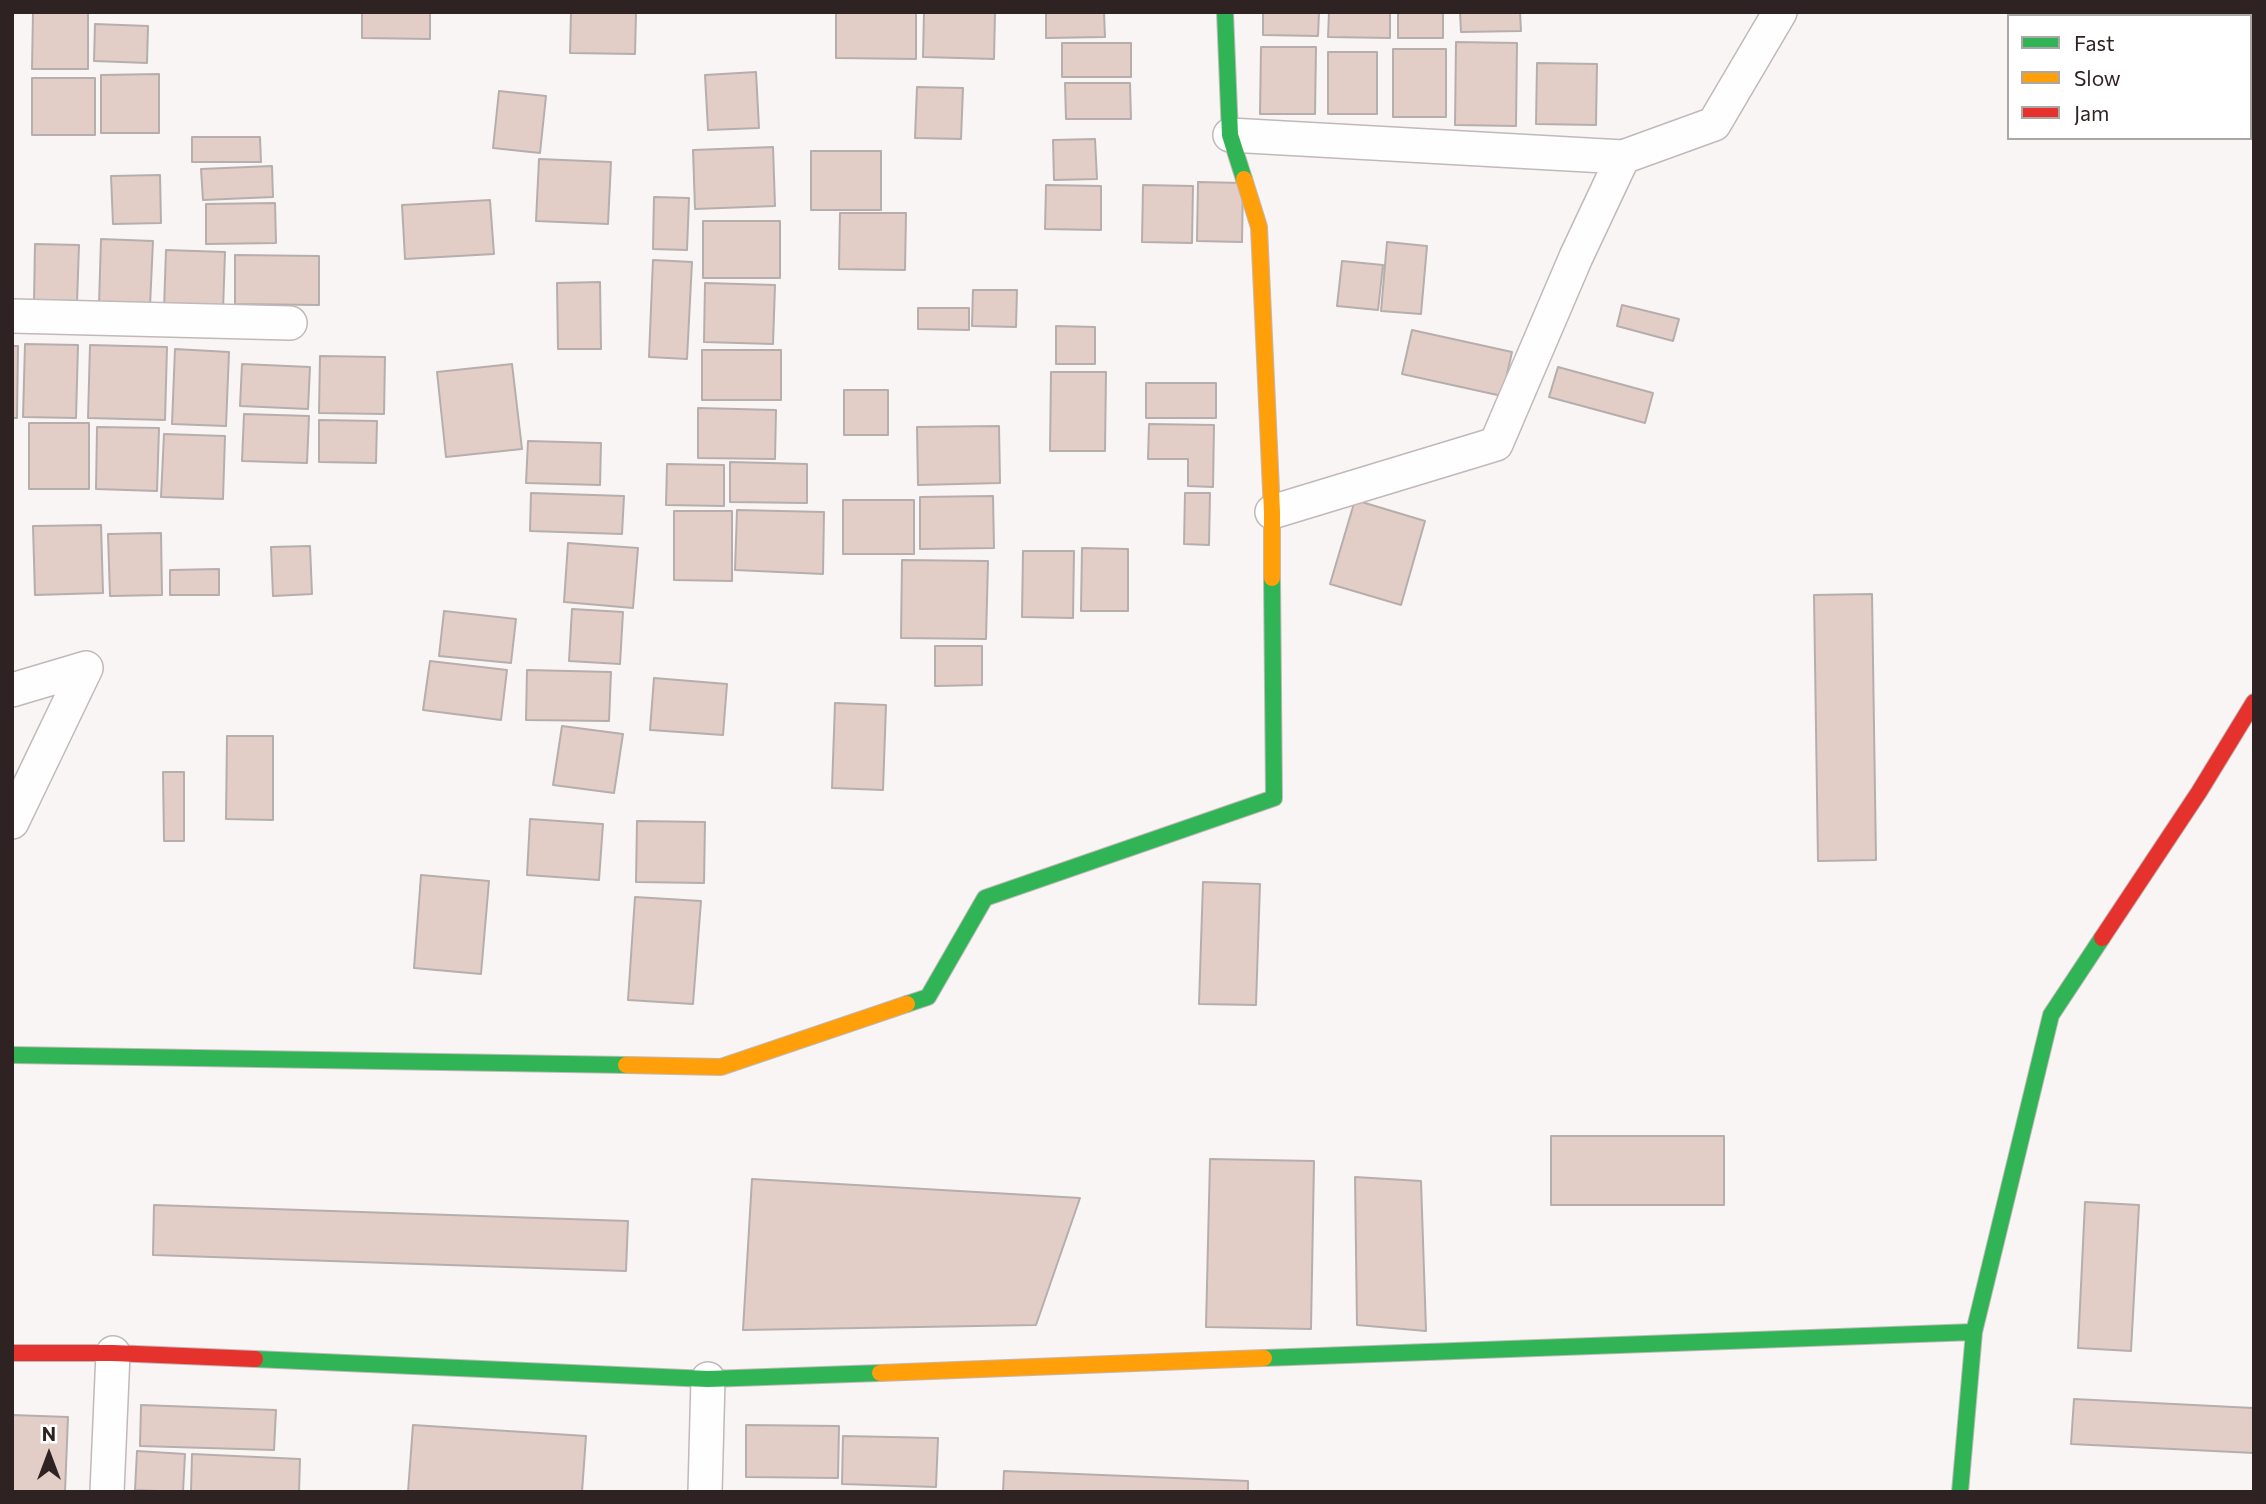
<!DOCTYPE html>
<html>
<head>
<meta charset="utf-8">
<style>
  body { margin:0 }
  #map { position:relative; width:2266px; height:1504px; overflow:hidden; background:#faf5f5; font-family:Commissioner,sans-serif }
  canvas { display:block }
  .frame { position:absolute; inset:0; border:14px solid #2f2223; pointer-events:none }
  .legend { position:absolute; left:2007px; top:14px; width:245px; height:126px; box-sizing:border-box; background:#fff; border:2px solid #aca7a7; margin:0; padding:9px 12px; list-style:none; font-size:21px; color:#2f2223 }
  .legend li { display:flex; align-items:center; gap:14px; height:35px }
  .legend b { width:35px; border:2px solid #aca7a7 }
  .north { position:absolute; left:14px; top:1420px; width:70px; height:70px; -webkit-text-stroke:5px #fff; paint-order:stroke; rotate:0deg; font-size:19px; font-weight:700; line-height:28px; text-align:center; color:#2f2223 }
  .north::after { content:''; display:block; margin:auto; width:24px; height:32px; background:#2f2223; clip-path:polygon(50% 0,100% 100%,50% 72%,0 100%) }
</style>
</head>
<body>
<div id="map">
<canvas width="2266" height="1504"></canvas>
<div class="frame"></div>
<ul class="legend">
<li><b style="height:9px;background:#30b455"></b>Fast</li>
<li><b style="height:9px;background:#ff9f0a"></b>Slow</li>
<li><b style="height:9px;background:#e5322d"></b>Jam</li>
</ul>
<div class="north">N</div>
</div>
<script>
const ctx = document.querySelector('canvas').getContext('2d');
ctx.lineJoin = 'round';
function paint(path, color) {
  ctx.fillStyle = color;
  ctx.fill(path, 'evenodd');
}
function trace(path, color, width, dash) {
  ctx.strokeStyle = color;
  ctx.lineWidth = width;
  ctx.lineCap = dash ? 'butt' : 'round';
  ctx.setLineDash(dash || []);
  ctx.stroke(path);
}
const building = new Path2D(`
  M 33,12 L 88,12 L 88,69 L 32,69 Z
  M 362,12 L 430,12 L 430,39 L 362,38 Z
  M 571,12 L 636,12 L 635,54 L 570,53 Z
  M 836,12 L 916,12 L 916,59 L 836,58 Z
  M 924,12 L 995,12 L 994,59 L 923,57 Z
  M 1046,12 L 1104,12 L 1105,37 L 1046,38 Z
  M 1263,12 L 1319,12 L 1318,36 L 1263,35 Z
  M 1329,12 L 1390,12 L 1390,38 L 1328,37 Z
  M 1398,12 L 1443,12 L 1443,38 L 1398,38 Z
  M 1460,12 L 1520,12 L 1521,31 L 1461,32 Z
  M 95,24 L 148,26 L 147,63 L 94,61 Z
  M 1456,42 L 1517,43 L 1516,126 L 1455,125 Z
  M 1062,43 L 1131,43 L 1131,77 L 1062,77 Z
  M 1261,47 L 1316,47 L 1315,114 L 1260,114 Z
  M 1393,49 L 1446,49 L 1446,117 L 1393,117 Z
  M 1328,52 L 1377,52 L 1377,114 L 1328,114 Z
  M 1537,63 L 1597,64 L 1596,125 L 1536,124 Z
  M 756,72 L 759,128 L 708,130 L 705,75 Z
  M 159,74 L 159,133 L 101,133 L 101,75 Z
  M 32,78 L 95,78 L 95,135 L 32,135 Z
  M 1065,83 L 1130,83 L 1131,119 L 1066,119 Z
  M 917,87 L 963,88 L 961,139 L 915,138 Z
  M 499,91 L 546,96 L 540,153 L 493,148 Z
  M 192,137 L 260,137 L 261,162 L 192,162 Z
  M 1095,139 L 1097,179 L 1054,180 L 1053,140 Z
  M 773,147 L 775,206 L 695,209 L 693,150 Z
  M 811,151 L 881,151 L 881,210 L 811,210 Z
  M 539,159 L 611,162 L 608,224 L 536,221 Z
  M 272,166 L 273,197 L 203,200 L 201,169 Z
  M 160,175 L 161,223 L 113,224 L 111,176 Z
  M 1198,182 L 1243,183 L 1242,242 L 1197,241 Z
  M 1046,185 L 1101,186 L 1101,230 L 1045,229 Z
  M 1143,185 L 1193,186 L 1192,243 L 1142,242 Z
  M 654,197 L 689,198 L 687,250 L 653,249 Z
  M 490,200 L 494,254 L 405,259 L 402,205 Z
  M 275,203 L 276,243 L 206,244 L 206,204 Z
  M 840,213 L 906,213 L 905,270 L 839,269 Z
  M 703,221 L 780,221 L 780,278 L 703,278 Z
  M 101,239 L 153,241 L 150,306 L 99,305 Z
  M 1387,242 L 1427,246 L 1421,314 L 1381,311 Z
  M 35,244 L 79,245 L 77,303 L 34,302 Z
  M 166,250 L 225,252 L 223,311 L 164,309 Z
  M 235,255 L 319,256 L 319,305 L 235,304 Z
  M 653,260 L 692,262 L 687,359 L 649,357 Z
  M 1342,261 L 1383,265 L 1378,310 L 1337,306 Z
  M 600,282 L 601,349 L 558,349 L 557,283 Z
  M 705,283 L 775,285 L 773,344 L 704,342 Z
  M 973,290 L 1017,290 L 1016,327 L 972,326 Z
  M 1622,305 L 1679,319 L 1673,341 L 1617,326 Z
  M 918,308 L 969,308 L 969,330 L 918,329 Z
  M 1056,326 L 1095,327 L 1095,364 L 1056,364 Z
  M 1412,330 L 1512,352 L 1502,396 L 1402,374 Z
  M 25,344 L 78,345 L 76,418 L 23,417 Z
  M 90,345 L 167,347 L 165,420 L 88,418 Z
  M 12,346 L 18,346 L 17,418 L 12,418 Z
  M 175,349 L 229,352 L 226,426 L 172,424 Z
  M 702,350 L 781,350 L 781,400 L 702,400 Z
  M 320,356 L 385,357 L 384,414 L 319,413 Z
  M 242,364 L 310,367 L 308,409 L 240,406 Z
  M 512,364 L 522,449 L 446,457 L 437,372 Z
  M 1558,367 L 1653,393 L 1645,423 L 1549,397 Z
  M 1051,372 L 1106,372 L 1105,451 L 1050,451 Z
  M 1146,383 L 1216,383 L 1216,418 L 1146,418 Z
  M 844,390 L 888,390 L 888,435 L 844,435 Z
  M 698,408 L 776,410 L 775,459 L 698,458 Z
  M 244,414 L 309,416 L 307,463 L 242,461 Z
  M 319,420 L 377,421 L 376,463 L 319,462 Z
  M 29,423 L 89,423 L 89,489 L 29,489 Z
  M 1149,424 L 1214,425 L 1213,487 L 1188,486 L 1188,459 L 1148,459 Z
  M 999,426 L 1000,483 L 918,485 L 917,427 Z
  M 97,427 L 159,428 L 157,491 L 96,489 Z
  M 164,434 L 225,436 L 223,499 L 161,497 Z
  M 528,441 L 601,443 L 600,485 L 526,483 Z
  M 730,462 L 807,464 L 807,503 L 730,502 Z
  M 667,464 L 724,465 L 724,506 L 666,505 Z
  M 531,493 L 624,496 L 622,534 L 530,531 Z
  M 1185,493 L 1210,493 L 1209,545 L 1184,544 Z
  M 993,496 L 994,548 L 920,549 L 920,497 Z
  M 843,500 L 914,500 L 914,554 L 843,554 Z
  M 1355,500 L 1425,521 L 1401,605 L 1330,584 Z
  M 737,510 L 824,512 L 823,574 L 735,570 Z
  M 674,511 L 732,511 L 732,581 L 674,580 Z
  M 101,525 L 103,593 L 35,595 L 33,526 Z
  M 161,533 L 162,595 L 110,596 L 108,534 Z
  M 568,543 L 638,548 L 633,608 L 564,602 Z
  M 310,546 L 312,594 L 273,596 L 271,547 Z
  M 1082,548 L 1128,549 L 1128,611 L 1081,611 Z
  M 1023,551 L 1074,551 L 1073,618 L 1022,617 Z
  M 902,560 L 988,561 L 986,639 L 901,638 Z
  M 219,569 L 219,595 L 170,595 L 170,570 Z
  M 1872,594 L 1876,860 L 1818,861 L 1814,595 Z
  M 572,609 L 623,612 L 620,664 L 569,661 Z
  M 444,611 L 516,619 L 511,663 L 439,656 Z
  M 935,646 L 982,646 L 982,685 L 935,686 Z
  M 430,661 L 507,670 L 501,720 L 423,710 Z
  M 527,670 L 611,672 L 609,721 L 526,720 Z
  M 654,678 L 727,684 L 723,735 L 650,730 Z
  M 835,703 L 886,705 L 883,790 L 832,788 Z
  M 562,726 L 623,734 L 614,793 L 553,785 Z
  M 227,736 L 273,736 L 273,820 L 226,819 Z
  M 163,772 L 184,772 L 184,841 L 164,841 Z
  M 530,819 L 603,824 L 599,880 L 527,875 Z
  M 637,821 L 705,822 L 704,883 L 636,882 Z
  M 421,875 L 489,881 L 481,974 L 414,968 Z
  M 1203,882 L 1260,884 L 1256,1005 L 1199,1004 Z
  M 635,897 L 701,901 L 693,1004 L 628,1000 Z
  M 1551,1136 L 1724,1136 L 1724,1205 L 1551,1205 Z
  M 1210,1159 L 1314,1161 L 1311,1329 L 1206,1327 Z
  M 1355,1177 L 1421,1181 L 1426,1331 L 1357,1325 Z
  M 752,1179 L 1080,1198 L 1036,1325 L 743,1330 Z
  M 2085,1202 L 2139,1205 L 2131,1351 L 2078,1348 Z
  M 154,1205 L 628,1221 L 626,1271 L 153,1255 Z
  M 2254,1391 L 2254,1453 L 2071,1444 L 2074,1399 L 2253,1408 Z
  M 141,1405 L 276,1410 L 274,1450 L 140,1446 Z
  M 12,1415 L 68,1417 L 65,1492 L 12,1492 Z
  M 413,1425 L 586,1436 L 582,1492 L 408,1492 Z
  M 746,1425 L 839,1426 L 838,1478 L 746,1477 Z
  M 843,1436 L 938,1438 L 936,1487 L 842,1484 Z
  M 137,1451 L 185,1454 L 183,1492 L 135,1490 Z
  M 192,1454 L 300,1459 L 299,1492 L 191,1492 Z
  M 1004,1471 L 1248,1481 L 1248,1492 L 1003,1492 Z`);
const street = new Path2D(`
  M 1230,135 L 1623,157 L 1714,124 L 1780,12
  M 12,316 L 290,323
  M 1272,512 L 1496,444 L 1576,257 L 1623,157
  M 12,690 L 86,668 L 12,822
  M 107,1492 L 113,1353
  M 705,1492 L 708,1379`);
const fast = new Path2D(`
  M 1225,12 L 1230,135 L 1244,179
  M 907,1004 L 928,997 L 985,898 L 1274,798 L 1272,578
  M 12,1055 L 626,1065
  M 1264,1358 L 1974,1332
  M 255,1359 L 708,1379 L 880,1373
  M 1960,1492 L 1974,1332 L 2051,1015 L 2102,938`);
const slow = new Path2D(`
  M 1244,179 L 1259,227 L 1272,512 L 1272,578
  M 626,1065 L 721,1067 L 907,1004
  M 880,1373 L 1264,1358`);
const jam = new Path2D(`
  M 2102,938 L 2199,792 L 2254,702
  M 12,1353 L 113,1353 L 255,1359`);
paint(building, '#e2cec7');
trace(building, '#b6aeac', 2);
trace(street, '#c1b8b9', 36);
trace(fast, '#c1b8b9', 18);
trace(slow, '#c1b8b9', 18);
trace(jam, '#c1b8b9', 18);
trace(street, '#fefefe', 33);
trace(fast, '#30b455', 16);
trace(slow, '#ff9f0a', 16);
trace(jam, '#e5322d', 16);
</script>
</body>
</html>
